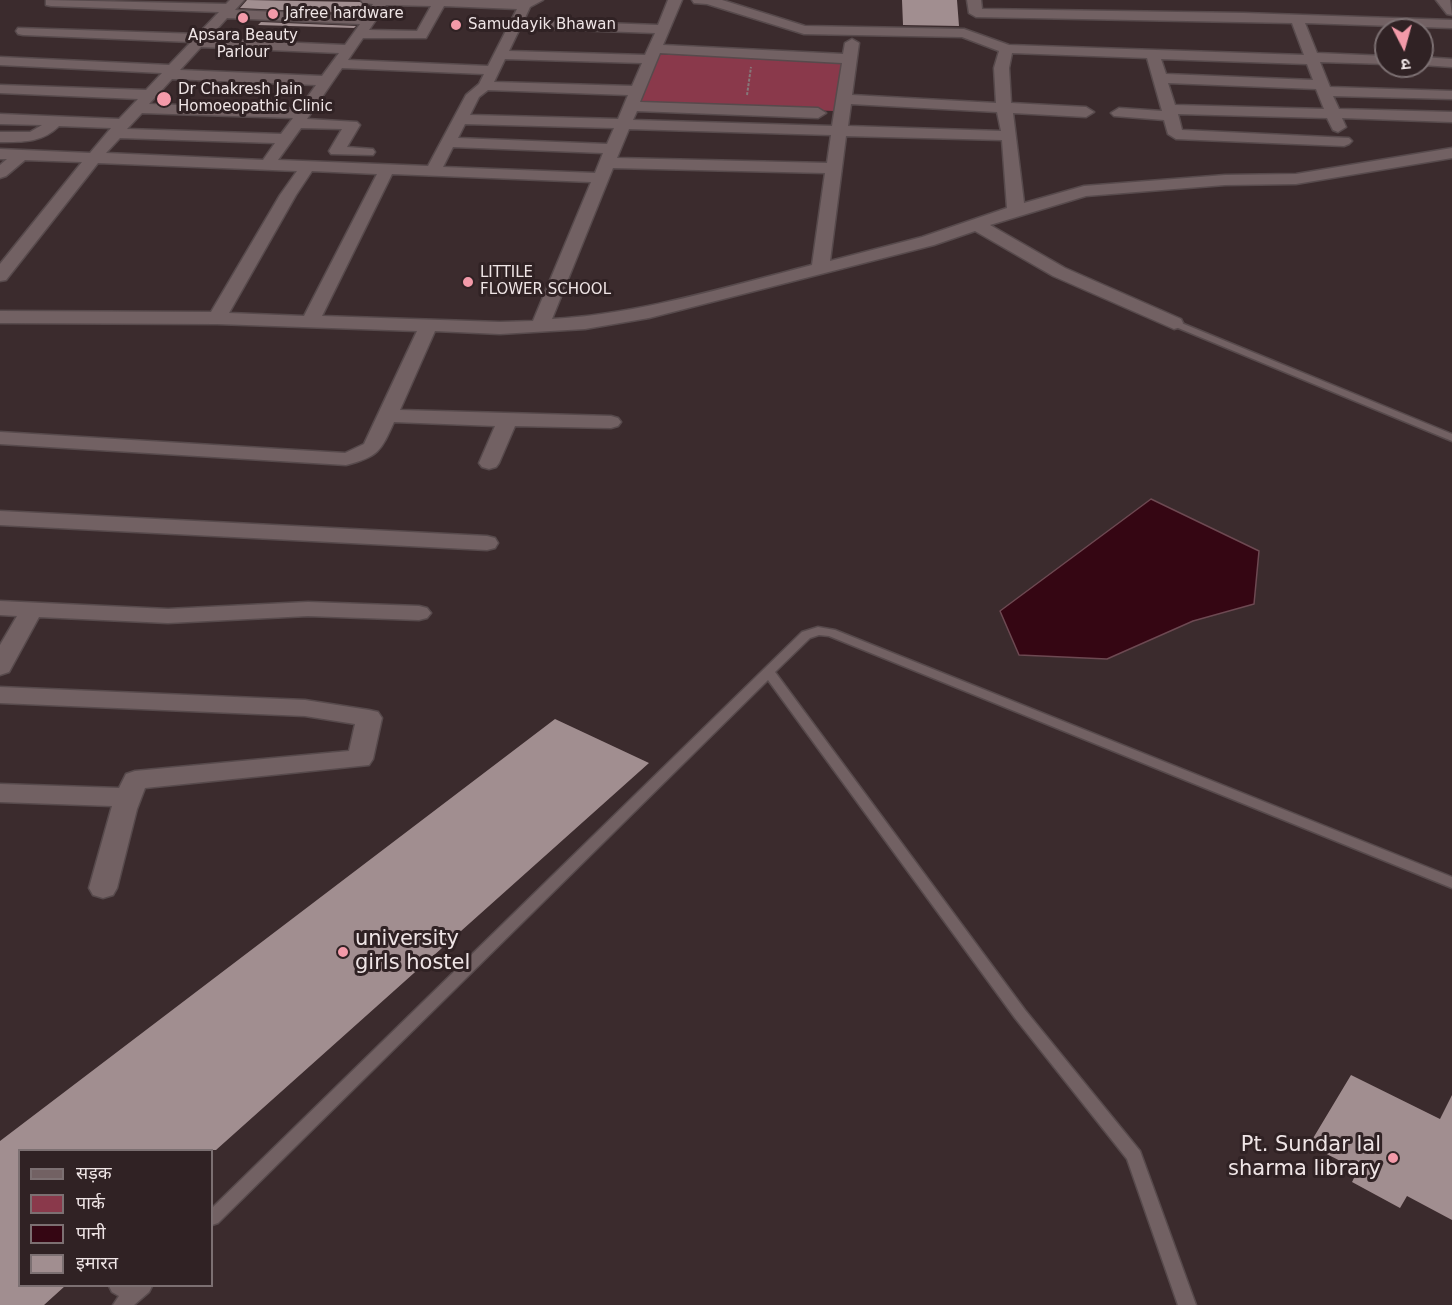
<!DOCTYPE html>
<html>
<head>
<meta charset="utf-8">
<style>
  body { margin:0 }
  #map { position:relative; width:1452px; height:1305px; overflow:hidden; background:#3b2b2d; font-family:"DejaVu Sans","Noto Sans Devanagari",sans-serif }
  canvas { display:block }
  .legend { position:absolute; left:18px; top:1149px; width:195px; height:138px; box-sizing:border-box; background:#302224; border:2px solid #7c7072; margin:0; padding:8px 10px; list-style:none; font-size:18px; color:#efe5e6 }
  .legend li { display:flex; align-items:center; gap:12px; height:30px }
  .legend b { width:30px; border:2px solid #7c7072 }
  .north { position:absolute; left:1374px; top:18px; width:60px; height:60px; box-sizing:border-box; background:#302224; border:2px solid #7c7072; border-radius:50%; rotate:174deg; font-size:16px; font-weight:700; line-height:24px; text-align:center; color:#efe5e6 }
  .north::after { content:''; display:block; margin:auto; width:21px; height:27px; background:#f39aa9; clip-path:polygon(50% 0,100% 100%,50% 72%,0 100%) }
</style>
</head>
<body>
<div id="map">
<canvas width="1452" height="1305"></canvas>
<ul class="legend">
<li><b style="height:8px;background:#726163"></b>सड़क</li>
<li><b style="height:16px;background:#8a394b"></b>पार्क</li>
<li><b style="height:16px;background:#350613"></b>पानी</li>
<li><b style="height:16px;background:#a18e90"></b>इमारत</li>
</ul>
<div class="north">उ</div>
</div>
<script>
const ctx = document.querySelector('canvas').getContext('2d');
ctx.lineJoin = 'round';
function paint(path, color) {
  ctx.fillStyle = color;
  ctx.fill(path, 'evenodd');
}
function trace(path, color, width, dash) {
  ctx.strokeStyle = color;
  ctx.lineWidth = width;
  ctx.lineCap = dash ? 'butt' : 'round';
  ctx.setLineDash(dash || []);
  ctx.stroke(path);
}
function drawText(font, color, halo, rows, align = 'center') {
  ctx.font = font + ' "DejaVu Sans",sans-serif';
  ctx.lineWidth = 6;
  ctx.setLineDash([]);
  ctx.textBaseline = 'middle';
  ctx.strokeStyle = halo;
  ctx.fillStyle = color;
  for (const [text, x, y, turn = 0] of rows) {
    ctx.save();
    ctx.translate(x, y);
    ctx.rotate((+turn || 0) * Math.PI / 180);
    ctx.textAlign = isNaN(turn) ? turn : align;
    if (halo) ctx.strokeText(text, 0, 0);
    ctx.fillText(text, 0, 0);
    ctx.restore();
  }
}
const green = new Path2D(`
  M 657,54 L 843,62 L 834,111 L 637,104 Z`);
const water = new Path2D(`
  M 1151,499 L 1259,551 L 1254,604 L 1193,621 L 1107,659 L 1019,655 L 1000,611 Z`);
const building = new Path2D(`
  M 247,0 L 360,2 L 369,6 L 364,14 L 240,8 Z
  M 902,0 L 957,0 L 959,26 L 903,25 Z
  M 261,22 L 356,26 L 354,28 L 258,25 Z
  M 555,719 L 649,763 L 216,1150 L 20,1150 L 20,1286 L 65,1286 L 44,1305 L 0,1305 L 0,1141 Z
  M 1351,1075 L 1440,1119 L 1452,1095 L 1452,1220 L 1407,1196 L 1400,1208 L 1352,1182 L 1358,1170 L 1309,1145 Z`);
const path = new Path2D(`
  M 747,95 L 751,67`);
const service = new Path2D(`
  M 1174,320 L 1452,434 L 1452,441 L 1171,325 L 1171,321 Z
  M 818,627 L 835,630 L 1452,877 L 1452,888 L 829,636 L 819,635 L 810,638 L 775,672 L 1025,1010 L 1140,1151 L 1196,1305 L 1178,1305 L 1127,1159 L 1015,1018 L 768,680 L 218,1223 L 212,1225 L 212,1208 L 802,632 Z
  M 109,1286 L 152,1286 L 149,1292 L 134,1305 L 113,1305 L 119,1296 L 112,1292 Z`);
const minor = new Path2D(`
  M 46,0 L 226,4 L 230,0 L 244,0 L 235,10 L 365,16 L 373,4 L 363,3 L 361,0 L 543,0 L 530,7 L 524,20 L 658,25 L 668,0 L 682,0 L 663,45 L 843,54 L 845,43 L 852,39 L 859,43 L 852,95 L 996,103 L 994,68 L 999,51 L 962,37 L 804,34 L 707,4 L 694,3 L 692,0 L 722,0 L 805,26 L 964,29 L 1009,45 L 1304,55 L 1292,23 L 976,17 L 969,13 L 967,0 L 981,0 L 982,9 L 1244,13 L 1452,20 L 1452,28 L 1305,23 L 1317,53 L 1386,56 L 1386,64 L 1320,62 L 1330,87 L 1452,91 L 1452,99 L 1333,96 L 1339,109 L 1452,112 L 1452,122 L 1342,118 L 1346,127 L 1338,132 L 1333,130 L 1327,118 L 1178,114 L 1182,130 L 1349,138 L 1352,141 L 1349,144 L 1344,146 L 1176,139 L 1168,134 L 1164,120 L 1114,116 L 1111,113 L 1119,108 L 1162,111 L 1147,58 L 1012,53 L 1009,68 L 1011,103 L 1086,107 L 1094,112 L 1086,117 L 1013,113 L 1024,203 L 1084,186 L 1225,175 L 1296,174 L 1452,148 L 1452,158 L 1296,184 L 1225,185 L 1086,196 L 990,225 L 1065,268 L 1181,319 L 1183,323 L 1181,327 L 1174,329 L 1053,276 L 975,231 L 934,245 L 649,318 L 585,329 L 500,334 L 435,331 L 400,410 L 611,416 L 618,418 L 621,422 L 618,426 L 611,428 L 515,426 L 499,463 L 496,467 L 489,469 L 482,467 L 479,463 L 495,426 L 394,422 C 381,451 378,457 346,465 L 0,444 L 0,432 L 345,453 L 364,444 L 417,331 L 217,324 L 0,323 L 0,311 L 211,312 L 280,195 L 297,171 L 98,163 L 6,280 L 0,281 L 0,264 L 82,162 L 25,160 L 6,176 L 0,178 L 0,165 L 7,159 L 0,159 L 0,149 L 90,153 L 111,128 L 59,126 C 42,143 22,142 0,142 L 0,132 L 30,132 L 42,125 L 0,124 L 0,114 L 119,119 L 138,99 L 0,93 L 0,85 L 146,90 L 162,73 L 0,65 L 0,57 L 169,65 L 191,42 L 23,35 L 18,34 L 16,31 L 18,28 L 198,34 L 219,12 L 51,6 L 46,5 ZM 386,5 L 431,6 L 417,31 L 369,30 ZM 444,6 L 517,9 L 488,66 L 348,60 L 363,38 L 426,38 ZM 227,18 L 360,24 L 345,45 L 208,39 ZM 520,28 L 655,33 L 645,55 L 509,51 ZM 201,47 L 339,53 L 322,76 L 180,70 ZM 660,53 L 842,63 L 832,126 L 633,120 L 637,111 L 818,118 L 826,113 L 818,108 L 640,102 ZM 505,59 L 642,63 L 632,86 L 494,82 ZM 1161,59 L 1307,64 L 1313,80 L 1166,74 ZM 342,68 L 484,74 L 479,84 L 466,95 L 428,166 L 278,160 L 301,128 L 342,129 L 329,151 L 331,154 L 373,155 L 375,152 L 373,149 L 347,147 L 360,125 L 357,122 L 307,119 ZM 172,79 L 316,85 L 299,109 L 149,104 ZM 1168,83 L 1316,89 L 1324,109 L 1175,105 ZM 488,90 L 628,95 L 618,119 L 470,115 L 479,97 ZM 851,104 L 997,112 L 1001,131 L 848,126 ZM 142,113 L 293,118 L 281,134 L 127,129 ZM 465,124 L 614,128 L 607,144 L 458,138 ZM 629,129 L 831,135 L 827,163 L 617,158 ZM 846,136 L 1002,140 L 1007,208 L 922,237 L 830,261 ZM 120,138 L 275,143 L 263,160 L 106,153 ZM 453,147 L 603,153 L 595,173 L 443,167 ZM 613,168 L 825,173 L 812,265 C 726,287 640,314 552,319 ZM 312,171 L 377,174 L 304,316 L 229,313 L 296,195 ZM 392,174 L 591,182 L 533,321 L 500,322 L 322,316 Z
  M 1436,0 L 1450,0 L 1452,15 L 1447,14 Z
  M 1422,57 L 1452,59 L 1452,67 L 1422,65 Z
  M 0,511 L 487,536 L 495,538 L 498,543 L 495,548 L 487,550 L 0,525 Z
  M 0,601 L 168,609 L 308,602 L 419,606 L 427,608 L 431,613 L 427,618 L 419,620 L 308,616 L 168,623 L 39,617 L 9,672 L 0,675 L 0,645 L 17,616 L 0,615 Z
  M 0,687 L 305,700 L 369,710 L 378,712 L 382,718 L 373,759 L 369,765 L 145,788 L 137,809 L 117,888 L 113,895 L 103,898 L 93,895 L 89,888 L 112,806 L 0,802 L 0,784 L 119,788 L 126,774 L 135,771 L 349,751 L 355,724 L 305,716 L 0,703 Z`);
const markers = [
  [273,14,6,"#f39aa9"],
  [243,18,6,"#f39aa9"],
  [456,25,6,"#f39aa9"],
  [164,99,8,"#f39aa9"],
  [468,282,6,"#f39aa9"],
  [343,952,6,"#f39aa9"],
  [1393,1158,6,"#f39aa9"]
];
const farPoinames = [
  ["Jafree hardware",285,14],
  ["Samudayik Bhawan",468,25],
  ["Apsara Beauty",243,36,"center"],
  ["Parlour",243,53,"center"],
  ["Dr Chakresh Jain",178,90],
  ["Homoeopathic Clinic",178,107],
  ["LITTILE",480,273],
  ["FLOWER SCHOOL",480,290]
];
const nearPoinames = [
  ["university",355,940],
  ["girls hostel",355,964],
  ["Pt. Sundar lal",1381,1146,"right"],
  ["sharma library",1381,1170,"right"]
];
paint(green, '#8a394b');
paint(water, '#350613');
trace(water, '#6d4952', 1.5);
paint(building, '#a18e90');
trace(service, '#574a4c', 3);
trace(minor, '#574a4c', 3);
trace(path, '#86787a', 2, [3, 1.5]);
paint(service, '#726163');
paint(minor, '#726163');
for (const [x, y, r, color] of markers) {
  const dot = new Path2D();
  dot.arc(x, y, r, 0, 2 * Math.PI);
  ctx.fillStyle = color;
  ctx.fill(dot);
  trace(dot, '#302224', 2);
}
drawText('15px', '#efe5e6', '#302224', farPoinames, 'left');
drawText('21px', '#efe5e6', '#302224', nearPoinames, 'left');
</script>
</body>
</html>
